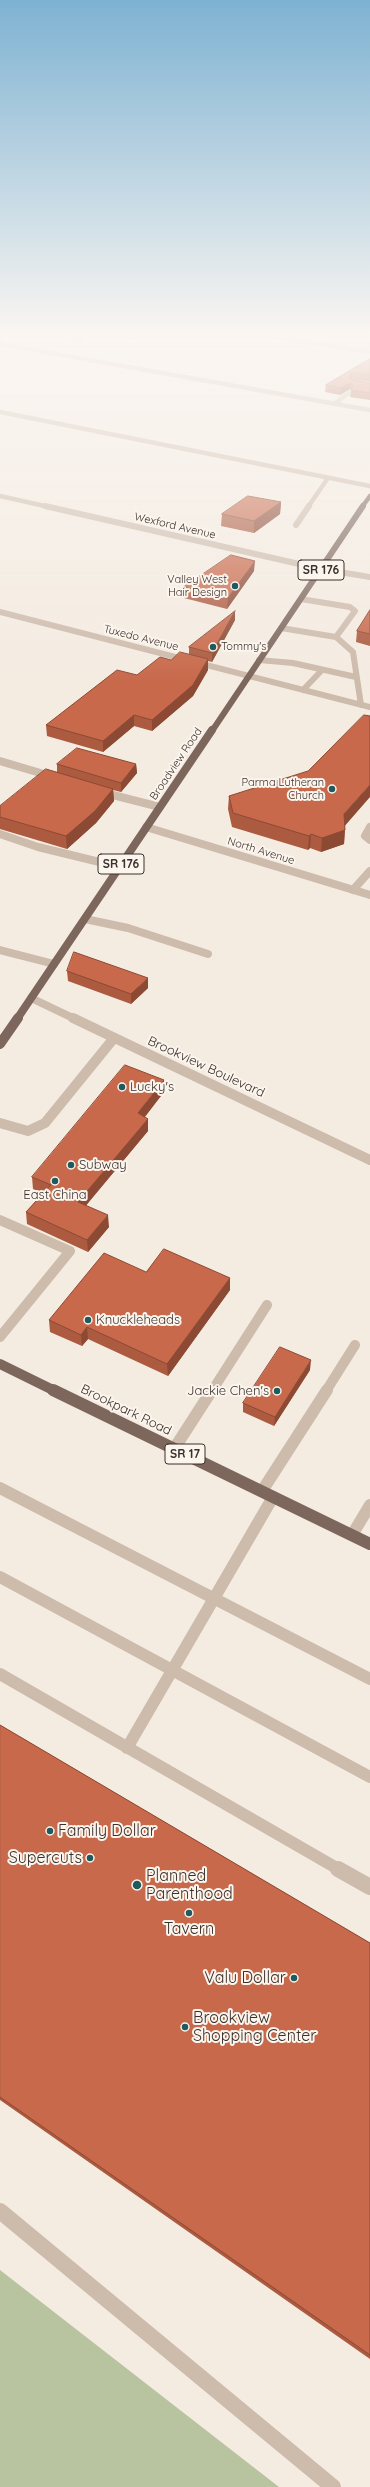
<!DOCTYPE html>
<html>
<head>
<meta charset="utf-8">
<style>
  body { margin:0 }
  canvas { display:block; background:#f4ebe1 }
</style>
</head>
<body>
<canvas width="370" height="2487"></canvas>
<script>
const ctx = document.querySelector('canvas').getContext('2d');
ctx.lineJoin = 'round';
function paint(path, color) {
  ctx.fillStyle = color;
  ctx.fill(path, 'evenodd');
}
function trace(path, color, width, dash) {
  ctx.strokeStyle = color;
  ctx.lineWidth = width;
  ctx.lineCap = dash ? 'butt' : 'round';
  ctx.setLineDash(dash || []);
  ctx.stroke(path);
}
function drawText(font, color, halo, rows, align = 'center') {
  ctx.font = font + ' Quicksand,sans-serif';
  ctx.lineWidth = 4;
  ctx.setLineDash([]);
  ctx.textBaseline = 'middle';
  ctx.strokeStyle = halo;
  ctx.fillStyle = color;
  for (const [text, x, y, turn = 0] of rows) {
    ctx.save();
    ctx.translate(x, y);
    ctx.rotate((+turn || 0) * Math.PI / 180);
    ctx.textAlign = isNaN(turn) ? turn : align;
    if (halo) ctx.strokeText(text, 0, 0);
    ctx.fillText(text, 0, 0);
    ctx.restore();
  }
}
const green = new Path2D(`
  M 79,333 L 151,333 L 151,334 L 134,339 L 89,336 L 80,342 L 67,340 L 64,334 Z
  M 0,2270 L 279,2487 L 0,2487 Z`);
const minorFar5 = new Path2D(`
  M 254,333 L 370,352
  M 0,337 L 8,333
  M 0,344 L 370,410
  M 334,404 L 349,393
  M 0,412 L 370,486
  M 0,496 L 49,507
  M 308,507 L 328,478`);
const minorFar4 = new Path2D(`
  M 45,506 L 321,569 L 370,577
  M 296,525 L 309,506
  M 301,599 L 350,607 L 355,611 L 336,637
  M 0,612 L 370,707
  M 281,628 L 336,637 L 353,652 L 361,705
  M 259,660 L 293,663 L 356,677
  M 303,690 L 322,670`);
const minorFar3 = new Path2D(`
  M 0,761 L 54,777
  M 101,792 L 160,807
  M 146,827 L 370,895
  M 370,827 L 365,836 L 370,840
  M 0,834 L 38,847 L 120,867
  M 353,890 L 370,871
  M 85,919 L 128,928 L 208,954
  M 0,950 L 54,964
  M 31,998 L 75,1019`);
const minorFar2 = new Path2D(`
  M 73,1018 L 370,1160
  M 0,1123 L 28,1131 L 45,1123 L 114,1038
  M 0,1220 L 70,1251 L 0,1337
  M 212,1391 L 267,1305
  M 326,1391 L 355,1345`);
const minorFar1 = new Path2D(`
  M 174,1449 L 212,1390
  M 0,1488 L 370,1679
  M 262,1491 L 327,1390
  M 352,1535 L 370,1505
  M 0,1577 L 370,1777
  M 0,1674 L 340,1870
  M 127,1748 L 273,1497`);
const minor = new Path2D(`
  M 338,1869 L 370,1887
  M 0,2211 L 333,2487`);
const majorFar4 = new Path2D(`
  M 362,507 L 370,496`);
const majorFar3 = new Path2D(`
  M 212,731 L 363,506`);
const majorFar2 = new Path2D(`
  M 17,1019 L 212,730`);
const majorFar1 = new Path2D(`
  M 0,1044 L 18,1018
  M 0,1364 L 55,1391`);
const major = new Path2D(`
  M 53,1390 L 370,1544`);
const wall = new Path2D(`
  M 370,359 L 370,382 L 351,379 L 370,383 L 370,400 L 350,397 L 351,391 L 350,389 L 340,395 L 325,392 L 326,385 Z
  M 281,502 L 280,514 L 254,533 L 221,526 L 222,514 Z
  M 254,571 L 227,609 L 184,598 L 184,587 Z
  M 370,610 L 370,646 L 356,642 L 357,631 Z
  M 235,611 L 235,620 L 212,662 L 208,661 L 208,670 L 193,696 L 152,731 L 134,726 L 103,752 L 47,736 L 46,725 L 137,675 L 171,660 L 189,655 L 189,647 Z
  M 57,764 L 136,764 L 137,773 L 121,792 L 113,790 L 114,801 L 96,823 L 67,849 L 0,829 L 0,806 L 57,772 Z
  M 229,796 L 345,825 L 344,844 L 321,852 L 310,848 L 308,850 L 232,827 L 228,809 Z
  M 67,971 L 148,988 L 131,1004 L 68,981 Z
  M 164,1092 L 145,1117 L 148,1119 L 148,1131 L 86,1205 L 109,1227 L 88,1252 L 27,1224 L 26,1212 L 43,1193 L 33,1189 L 32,1177 Z
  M 146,1272 L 230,1278 L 230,1290 L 168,1376 L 88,1339 L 82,1346 L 50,1332 L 49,1320 Z
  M 310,1370 L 274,1426 L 243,1412 L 243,1403 Z
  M 0,1725 L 370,1943 L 370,2359 L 0,2100 Z`);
const shadedWall = new Path2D(`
  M 352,373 L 351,379 L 349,376 Z
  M 351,383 L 350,389 L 340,395 L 341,388 Z
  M 281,502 L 280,514 L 254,533 L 254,521 Z
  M 255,561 L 254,571 L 227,609 L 228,598 Z
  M 235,611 L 235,620 L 212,662 L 212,653 Z
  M 208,659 L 208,670 L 193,696 L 152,731 L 152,720 Z
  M 134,715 L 134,726 L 103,752 L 103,741 Z
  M 136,764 L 137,773 L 121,792 L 121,783 Z
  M 370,785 L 370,797 L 343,828 L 344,814 Z
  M 113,789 L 114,801 L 96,823 L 67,849 L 66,836 Z
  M 345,830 L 344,844 L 321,852 L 322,838 Z
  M 311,834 L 310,848 L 308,850 L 309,836 Z
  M 148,978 L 148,988 L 131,1004 L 131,994 Z
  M 164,1080 L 164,1092 L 138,1125 L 138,1113 Z
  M 148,1119 L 148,1131 L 79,1214 L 78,1202 Z
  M 108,1215 L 109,1227 L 88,1252 L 87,1240 Z
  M 230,1278 L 230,1290 L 168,1376 L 167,1364 Z
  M 87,1327 L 88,1339 L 82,1346 L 81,1335 Z
  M 311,1360 L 310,1370 L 274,1426 L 275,1417 Z`);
const building = new Path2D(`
  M 370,359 L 370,375 L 352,373 L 349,376 L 352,380 L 370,383 L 370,393 L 351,390 L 353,386 L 351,383 L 341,388 L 326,385 Z
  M 248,496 L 281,502 L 254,521 L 222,514 Z
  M 231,555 L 255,561 L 228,598 L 184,587 Z
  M 370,610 L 370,634 L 357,631 Z
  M 235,611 L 212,653 L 189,647 Z
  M 180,652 L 208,659 L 193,685 L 152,720 L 134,715 L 103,741 L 46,725 L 117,670 L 137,675 L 160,657 L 171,660 Z
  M 364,715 L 370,716 L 370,785 L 344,814 L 345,830 L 322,838 L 311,834 L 309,836 L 233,813 L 229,796 L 308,771 Z
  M 77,748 L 136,764 L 121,783 L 57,764 Z
  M 46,769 L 113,789 L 95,811 L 66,836 L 0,817 L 0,806 Z
  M 74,952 L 148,978 L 131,994 L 67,971 Z
  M 125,1065 L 164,1080 L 138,1113 L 148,1119 L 78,1202 L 108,1215 L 87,1240 L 26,1212 L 51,1185 L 32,1177 Z
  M 164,1249 L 230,1278 L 167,1364 L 87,1327 L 81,1335 L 49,1320 L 104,1253 L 146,1272 Z
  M 280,1347 L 311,1360 L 275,1417 L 243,1403 Z
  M 0,1725 L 370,1943 L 370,2355 L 0,2097 Z`);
const markers = [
  [235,586,4,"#1f5a5e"],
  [213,647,4,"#1f5a5e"],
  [332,789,4,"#1f5a5e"],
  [122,1087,4,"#1f5a5e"],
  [71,1165,4,"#1f5a5e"],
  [55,1181,4,"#1f5a5e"],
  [88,1320,4,"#1f5a5e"],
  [277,1391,4,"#1f5a5e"],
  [50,1831,4,"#1f5a5e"],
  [90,1858,4,"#1f5a5e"],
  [137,1885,5,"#1f5a5e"],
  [189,1913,4,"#1f5a5e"],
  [294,1978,4,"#1f5a5e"],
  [185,2027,4,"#1f5a5e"]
];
const farStreetnames = [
  ["Wexford Avenue",175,526,13],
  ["Tuxedo Avenue",141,638,14],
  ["Broadview Road",176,764,-56],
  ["North Avenue",261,851,17]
];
const farPoinames = [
  ["Valley West",227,580],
  ["Hair Design",227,593],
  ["Tommy's",221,647,"left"],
  ["Parma Lutheran",324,783],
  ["Church",324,796]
];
const shields = [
  [321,570,46],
  [121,864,46],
  [185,1454,40]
];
const shieldNames = [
  ["SR 176",321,570],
  ["SR 176",121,864],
  ["SR 17",185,1454]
];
const streetNames = [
  ["Brookview Boulevard",206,1067,25],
  ["Brookpark Road",126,1410,26]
];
const poiNames = [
  ["Lucky's",130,1087],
  ["Subway",79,1165],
  ["East China",55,1195,"center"],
  ["Knuckleheads",96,1320],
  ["Jackie Chen's",269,1391,"right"]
];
const nearPoinames = [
  ["Family Dollar",58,1831],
  ["Supercuts",82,1858,"right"],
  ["Planned",146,1876],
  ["Parenthood",146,1894],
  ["Tavern",189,1929,"center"],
  ["Valu Dollar",286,1978,"right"],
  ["Brookview",193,2018],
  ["Shopping Center",193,2036]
];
paint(green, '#b8c4a0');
trace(minorFar5, '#cdbbac', 4.5);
trace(minorFar4, '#cdbbac', 6);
trace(minorFar3, '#cdbbac', 8);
trace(minorFar2, '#cdbbac', 10);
trace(minorFar1, '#cdbbac', 12);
trace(minor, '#cdbbac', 16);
trace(majorFar4, '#7d675c', 4.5);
trace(majorFar3, '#7d675c', 6);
trace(majorFar2, '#7d675c', 8);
trace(majorFar1, '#7d675c', 10);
trace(major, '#7d675c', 12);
paint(wall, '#ac5a40');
paint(shadedWall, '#8c4a34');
paint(building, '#c8694b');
trace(building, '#8c4a34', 1);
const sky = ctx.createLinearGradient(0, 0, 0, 681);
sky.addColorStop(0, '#7eb2d2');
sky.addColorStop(0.49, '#faf6f2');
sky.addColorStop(1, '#faf6f200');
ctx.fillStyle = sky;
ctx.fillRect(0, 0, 370, 681);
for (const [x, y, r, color] of markers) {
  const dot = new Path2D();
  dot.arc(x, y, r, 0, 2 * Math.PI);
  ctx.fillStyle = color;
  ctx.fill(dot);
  trace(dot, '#fbf5ee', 1.5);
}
drawText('11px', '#3b302b', '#fbf5ee', farStreetnames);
drawText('11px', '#3b302b', '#fbf5ee', farPoinames, 'right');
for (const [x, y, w] of shields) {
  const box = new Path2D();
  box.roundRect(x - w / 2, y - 10, w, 20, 3);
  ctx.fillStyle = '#fbf5ee';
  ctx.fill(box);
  trace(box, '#3b302b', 1);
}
drawText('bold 12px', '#3b302b', null, shieldNames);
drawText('13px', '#3b302b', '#fbf5ee', streetNames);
drawText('13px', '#3b302b', '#fbf5ee', poiNames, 'left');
drawText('16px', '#3b302b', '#fbf5ee', nearPoinames, 'left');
</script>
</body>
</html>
